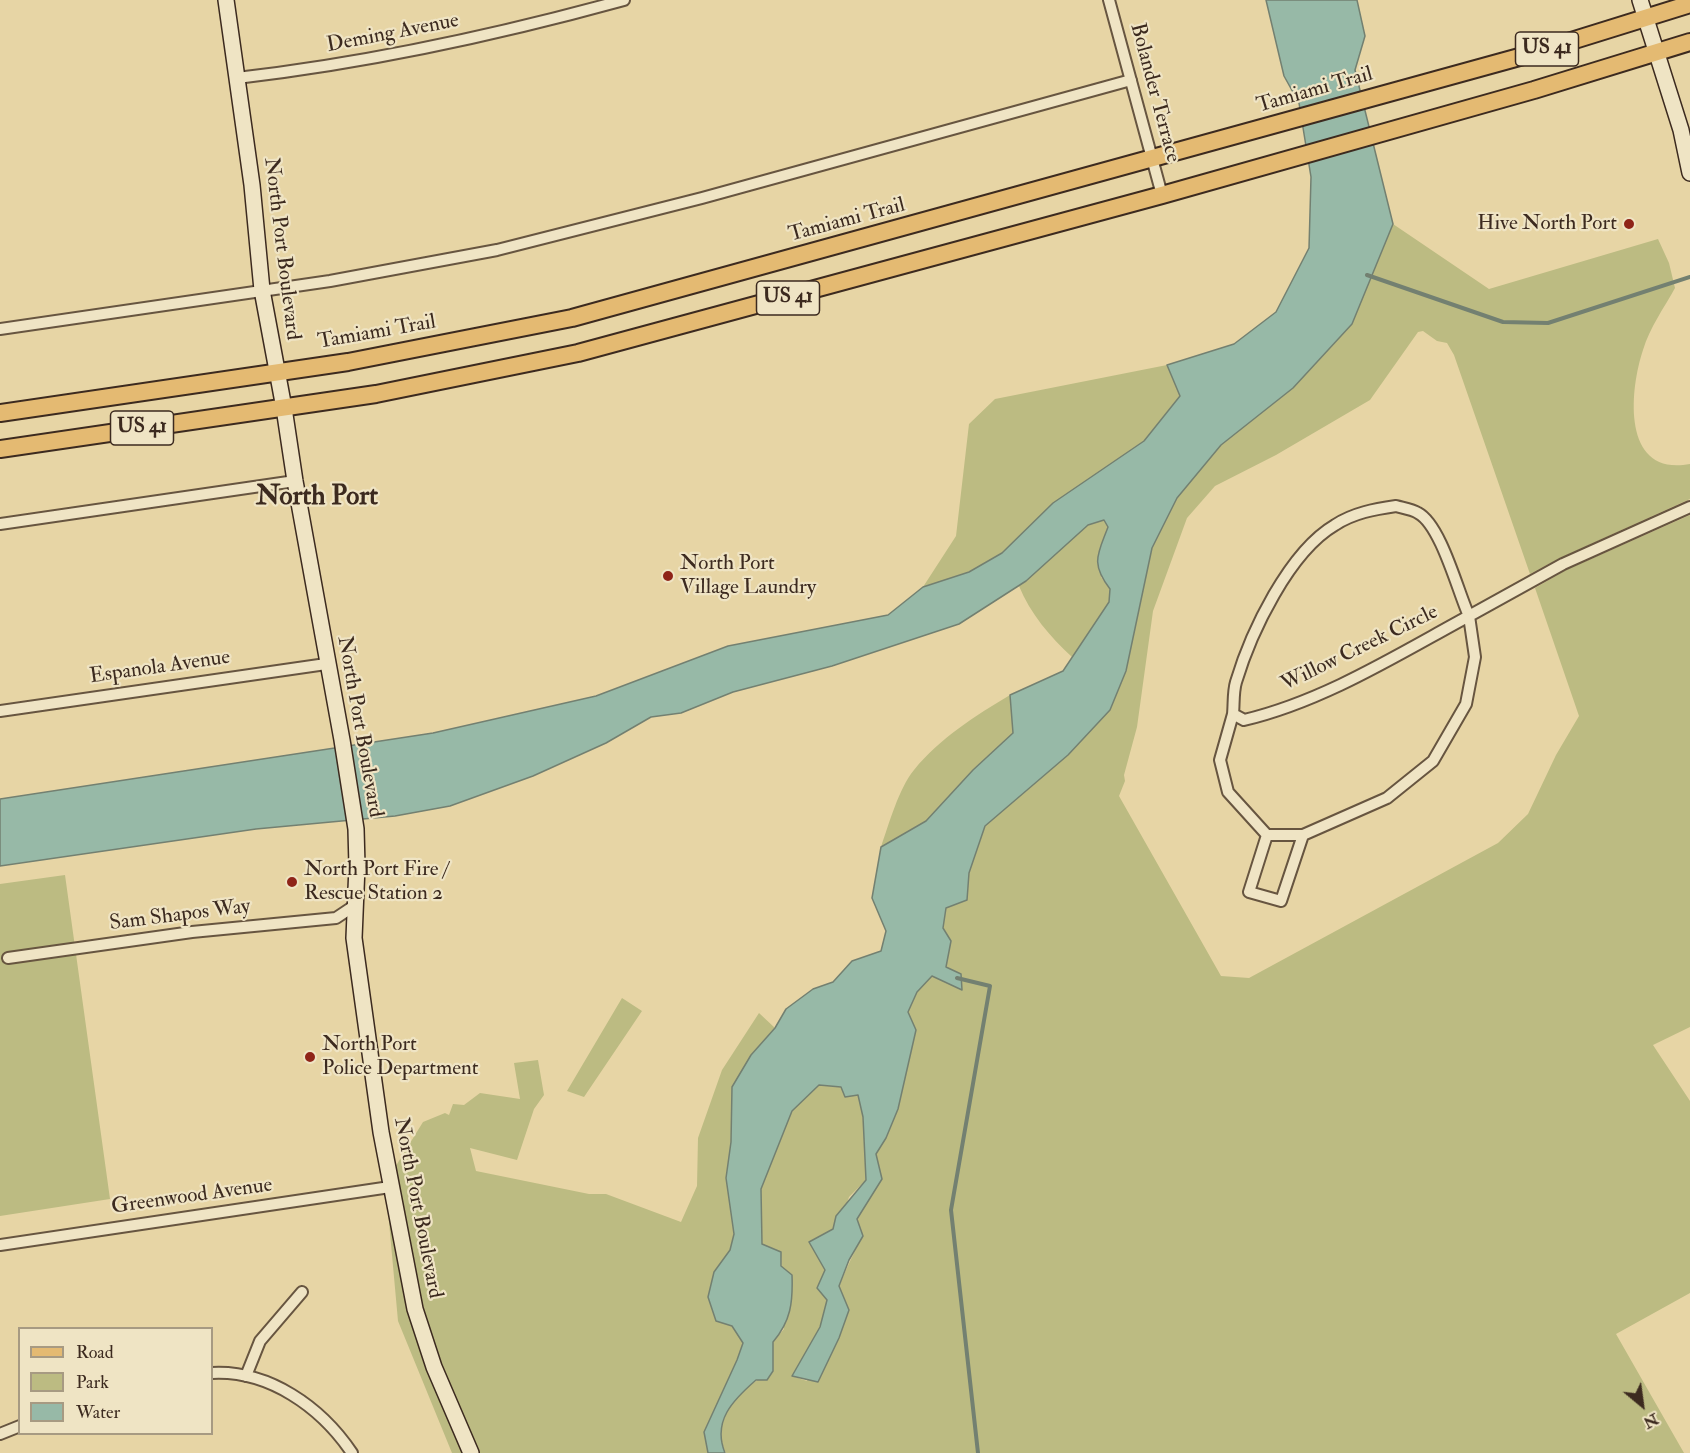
<!DOCTYPE html>
<html>
<head>
<meta charset="utf-8">
<style>
  body { margin:0 }
  #map { position:relative; width:1690px; height:1453px; overflow:hidden; background:#e7d5a5; font-family:"IM FELL Double Pica",serif }
  canvas { display:block }
  .legend { position:absolute; left:18px; top:1327px; width:195px; height:108px; box-sizing:border-box; background:#efe4c4; border:2px solid #a79a82; margin:0; padding:8px 10px; list-style:none; font-size:18px; color:#3c2a1f }
  .legend li { display:flex; align-items:center; gap:12px; height:30px }
  .legend b { width:30px; border:2px solid #a79a82 }
  .north { position:absolute; left:1612px; top:1375px; width:60px; height:60px; -webkit-text-stroke:4px #efe4c4; paint-order:stroke; rotate:151deg; font-size:16px; font-weight:700; line-height:24px; text-align:center; color:#3c2a1f }
  .north::after { content:''; display:block; margin:auto; width:21px; height:27px; background:#3c2a1f; clip-path:polygon(50% 0,100% 100%,50% 72%,0 100%) }
</style>
</head>
<body>
<div id="map">
<canvas width="1690" height="1453"></canvas>
<ul class="legend">
<li><b style="height:8px;background:#e4ba72"></b>Road</li>
<li><b style="height:16px;background:#bcbb82"></b>Park</li>
<li><b style="height:16px;background:#97b9a7"></b>Water</li>
</ul>
<div class="north">N</div>
</div>
<script>
const ctx = document.querySelector('canvas').getContext('2d');
ctx.lineJoin = 'round';
function paint(path, color) {
  ctx.fillStyle = color;
  ctx.fill(path, 'evenodd');
}
function trace(path, color, width, dash) {
  ctx.strokeStyle = color;
  ctx.lineWidth = width;
  ctx.lineCap = dash ? 'butt' : 'round';
  ctx.setLineDash(dash || []);
  ctx.stroke(path);
}
function drawText(font, color, halo, rows, align = 'center') {
  ctx.font = font + ' "IM FELL Double Pica",serif';
  ctx.lineWidth = 4.5;
  ctx.setLineDash([]);
  ctx.textBaseline = 'middle';
  ctx.strokeStyle = halo;
  ctx.fillStyle = color;
  for (const [text, x, y, turn = 0] of rows) {
    ctx.save();
    ctx.translate(x, y);
    ctx.rotate((+turn || 0) * Math.PI / 180);
    ctx.textAlign = isNaN(turn) ? turn : align;
    if (halo) ctx.strokeText(text, 0, 0);
    ctx.fillText(text, 0, 0);
    ctx.restore();
  }
}
const green = new Path2D(`
  M 1393,224 L 1489,289 L 1658,239 L 1669,263 L 1675,288 C 1664,308 1650,327 1643,350 C 1629,392 1622,477 1690,464 L 1690,499 L 1560,558 L 1530,574 L 1454,355 L 1447,343 L 1437,341 L 1423,331 L 1418,332 L 1370,400 L 1276,455 L 1215,486 L 1187,518 L 1153,611 L 1137,727 L 1124,775 L 1125,781 L 1119,796 L 1221,976 L 1249,978 L 1498,843 L 1528,814 L 1556,755 L 1579,716 L 1535,588 L 1566,570 L 1690,515 L 1690,1027 L 1653,1045 L 1690,1101 L 1690,1293 L 1616,1334 L 1684,1453 L 726,1453 C 709,1416 742,1387 773,1371 L 773,1342 L 784,1329 L 781,1252 L 762,1244 L 761,1189 L 792,1111 L 819,1085 L 841,1087 L 858,1095 L 863,1117 L 866,1180 L 849,1197 L 825,1270 L 827,1300 L 820,1327 L 792,1376 L 807,1381 C 824,1332 837,1281 863,1236 L 856,1219 L 882,1179 L 876,1154 L 886,1138 L 916,1030 L 908,1012 L 917,992 L 932,976 L 962,989 L 961,979 L 946,968 L 951,941 L 943,928 L 946,908 L 967,900 L 969,873 L 985,826 L 1068,755 L 1110,710 L 1126,671 L 1152,548 L 1177,498 L 1221,445 L 1293,388 L 1352,324 Z
  M 1167,365 L 1180,396 L 1144,441 L 1002,553 L 969,572 L 923,587 L 956,536 L 969,424 L 995,399 Z
  M 1104,520 L 1108,526 L 1103,540 L 1101,577 L 1110,589 L 1109,602 L 1072,657 C 1050,637 1030,613 1019,586 L 1088,525 Z
  M 1010,695 L 1013,733 L 973,770 L 926,821 L 881,847 C 889,824 899,788 914,770 C 940,738 975,716 1010,695 Z
  M 65,875 L 110,1199 L 0,1216 L 0,884 Z
  M 622,998 L 642,1011 L 584,1097 L 567,1091 Z
  M 759,1013 L 775,1028 L 751,1055 L 731,1122 L 731,1142 L 726,1178 L 734,1234 L 730,1250 L 714,1272 L 732,1326 L 743,1343 L 737,1360 L 704,1432 L 708,1453 L 478,1453 L 440,1365 L 421,1308 L 394,1169 L 423,1122 L 445,1113 L 449,1115 L 453,1104 L 464,1105 L 480,1093 L 520,1099 L 514,1063 L 538,1060 L 544,1095 L 534,1109 L 517,1160 L 470,1148 L 476,1171 L 589,1194 L 606,1194 L 681,1222 L 697,1186 L 698,1138 L 722,1070 Z
  M 388,1211 L 409,1311 L 464,1453 L 452,1453 L 398,1321 Z`);
const water = new Path2D(`
  M 1266,0 L 1357,0 L 1365,36 L 1355,70 L 1393,224 L 1352,324 L 1293,388 L 1221,445 L 1177,498 L 1152,548 L 1126,671 L 1110,710 L 1068,755 L 985,826 L 969,873 L 967,900 L 946,908 L 943,928 L 951,941 L 946,967 L 961,974 L 962,990 L 932,976 L 917,992 L 908,1012 L 916,1030 L 898,1109 L 886,1138 L 876,1154 L 882,1179 L 857,1219 L 863,1236 L 849,1260 L 839,1286 L 849,1310 L 839,1338 L 818,1382 L 792,1376 L 820,1327 L 827,1300 L 817,1288 L 825,1270 L 809,1242 L 833,1229 L 836,1216 L 866,1180 L 863,1117 L 858,1095 L 845,1097 L 841,1087 L 819,1085 L 792,1111 L 761,1189 L 762,1244 L 781,1252 L 781,1266 L 792,1275 C 793,1302 791,1321 773,1342 L 773,1371 L 767,1380 L 756,1380 C 733,1400 712,1421 725,1453 L 708,1453 L 704,1432 L 737,1360 L 743,1343 L 732,1326 L 716,1321 L 708,1297 L 714,1272 L 730,1250 L 734,1234 L 726,1178 L 731,1142 L 732,1087 L 751,1055 L 775,1028 L 786,1009 L 813,989 L 833,982 L 852,961 L 881,951 L 886,931 L 872,898 L 881,847 L 926,821 L 973,770 L 1013,733 L 1010,695 L 1063,671 L 1109,602 L 1110,589 C 1090,563 1098,554 1108,527 L 1104,520 L 1088,525 L 1026,581 L 959,624 L 832,666 L 733,692 L 681,713 L 651,717 L 606,743 L 533,776 L 450,806 L 395,816 L 256,829 L 0,866 L 0,799 L 433,733 L 596,696 L 728,646 L 888,615 L 923,587 L 969,572 L 1002,553 L 1053,503 L 1144,441 L 1180,396 L 1167,365 L 1234,344 L 1276,312 L 1309,248 L 1311,177 L 1299,103 L 1284,76 Z`);
const stream = new Path2D(`
  M 1367,275 L 1503,322 L 1548,323 L 1690,277
  M 957,978 L 990,986 L 951,1210 L 978,1453`);
const street = new Path2D(`
  M 1109,0 L 1162,195
  M 237,78 C 368,63 497,35 624,0
  M 0,329 L 330,281 L 497,250 L 702,198 L 1131,80
  M 1396,506 C 1403,508 1412,509 1418,513 C 1441,525 1458,592 1469,616 C 1397,655 1324,701 1244,720 L 1233,714 C 1234,704 1233,692 1236,682 C 1251,632 1289,552 1335,525 C 1353,513 1375,509 1396,506 Z
  M 0,524 L 295,481
  M 0,711 L 326,664
  M 1233,714 L 1220,760 L 1228,792 L 1267,835 L 1303,835 L 1387,798 L 1433,761 L 1466,704 L 1475,657 L 1469,616 L 1563,564 L 1690,507
  M 1267,835 L 1249,892 L 1281,901 L 1303,835
  M 8,958 L 192,932 L 336,918 L 354,906
  M 0,1245 L 390,1187
  M 212,1373 C 269,1370 321,1407 352,1453
  M 246,1376 L 260,1341 L 302,1292
  M 0,1434 L 20,1426`);
const secondary = new Path2D(`
  M 226,0 L 252,185 L 262,290 L 284,408 L 295,481 L 342,740 L 356,829 L 357,866 L 354,938 L 381,1132 L 415,1309 L 434,1367 L 471,1453
  M 1640,0 L 1681,130 L 1690,173`);
const primary = new Path2D(`
  M 0,413 L 348,362 L 572,318 L 1523,56 L 1690,4
  M 0,449 L 376,394 L 578,353 L 1162,195 L 1534,90 L 1690,42`);
const markers = [
  [1629,224,6,"#8f2418"],
  [668,576,6,"#8f2418"],
  [292,882,6,"#8f2418"],
  [310,1057,6,"#8f2418"]
];
const shields = [
  [1547,49,63],
  [788,298,63],
  [142,428,63]
];
const shieldNames = [
  ["US 41",1547,49],
  ["US 41",788,298],
  ["US 41",142,428]
];
const streetNames = [
  ["Deming Avenue",393,34,-11],
  ["Tamiami Trail",1315,91,-16],
  ["Bolander Terrace",1154,93,75],
  ["Tamiami Trail",847,221,-15],
  ["North Port Boulevard",281,249,83],
  ["Tamiami Trail",377,333,-10],
  ["Willow Creek Circle",1360,649,-26],
  ["Espanola Avenue",160,668,-8],
  ["North Port Boulevard",359,727,80],
  ["Sam Shapos Way",180,916,-7],
  ["Greenwood Avenue",192,1197,-8],
  ["North Port Boulevard",417,1208,79]
];
const poiNames = [
  ["Hive North Port",1617,224,"right"],
  ["North Port",680,564],
  ["Village Laundry",680,588],
  ["North Port Fire /",304,870],
  ["Rescue Station 2",304,894],
  ["North Port",322,1045],
  ["Police Department",322,1069]
];
const districtNames = [
  ["North Port",317,498]
];
paint(green, '#bcbb82');
paint(water, '#97b9a7');
trace(water, '#738071', 1.5);
trace(stream, '#738071', 4);
trace(street, '#675540', 14);
trace(secondary, '#3c2a1f', 18);
trace(primary, '#3c2a1f', 20);
trace(street, '#efe4c4', 10);
trace(secondary, '#efe4c4', 15);
trace(primary, '#e4ba72', 16);
for (const [x, y, r, color] of markers) {
  const dot = new Path2D();
  dot.arc(x, y, r, 0, 2 * Math.PI);
  ctx.fillStyle = color;
  ctx.fill(dot);
  trace(dot, '#efe4c4', 2);
}
for (const [x, y, w] of shields) {
  const box = new Path2D();
  box.roundRect(x - w / 2, y - 17, w, 34, 4.5);
  ctx.fillStyle = '#efe4c4';
  ctx.fill(box);
  trace(box, '#3c2a1f', 1.5);
}
drawText('bold 20px', '#3c2a1f', null, shieldNames);
drawText('21px', '#3c2a1f', '#efe4c4', streetNames);
drawText('21px', '#3c2a1f', '#efe4c4', poiNames, 'left');
drawText('bold 27px', '#3c2a1f', '#efe4c4', districtNames);
</script>
</body>
</html>
